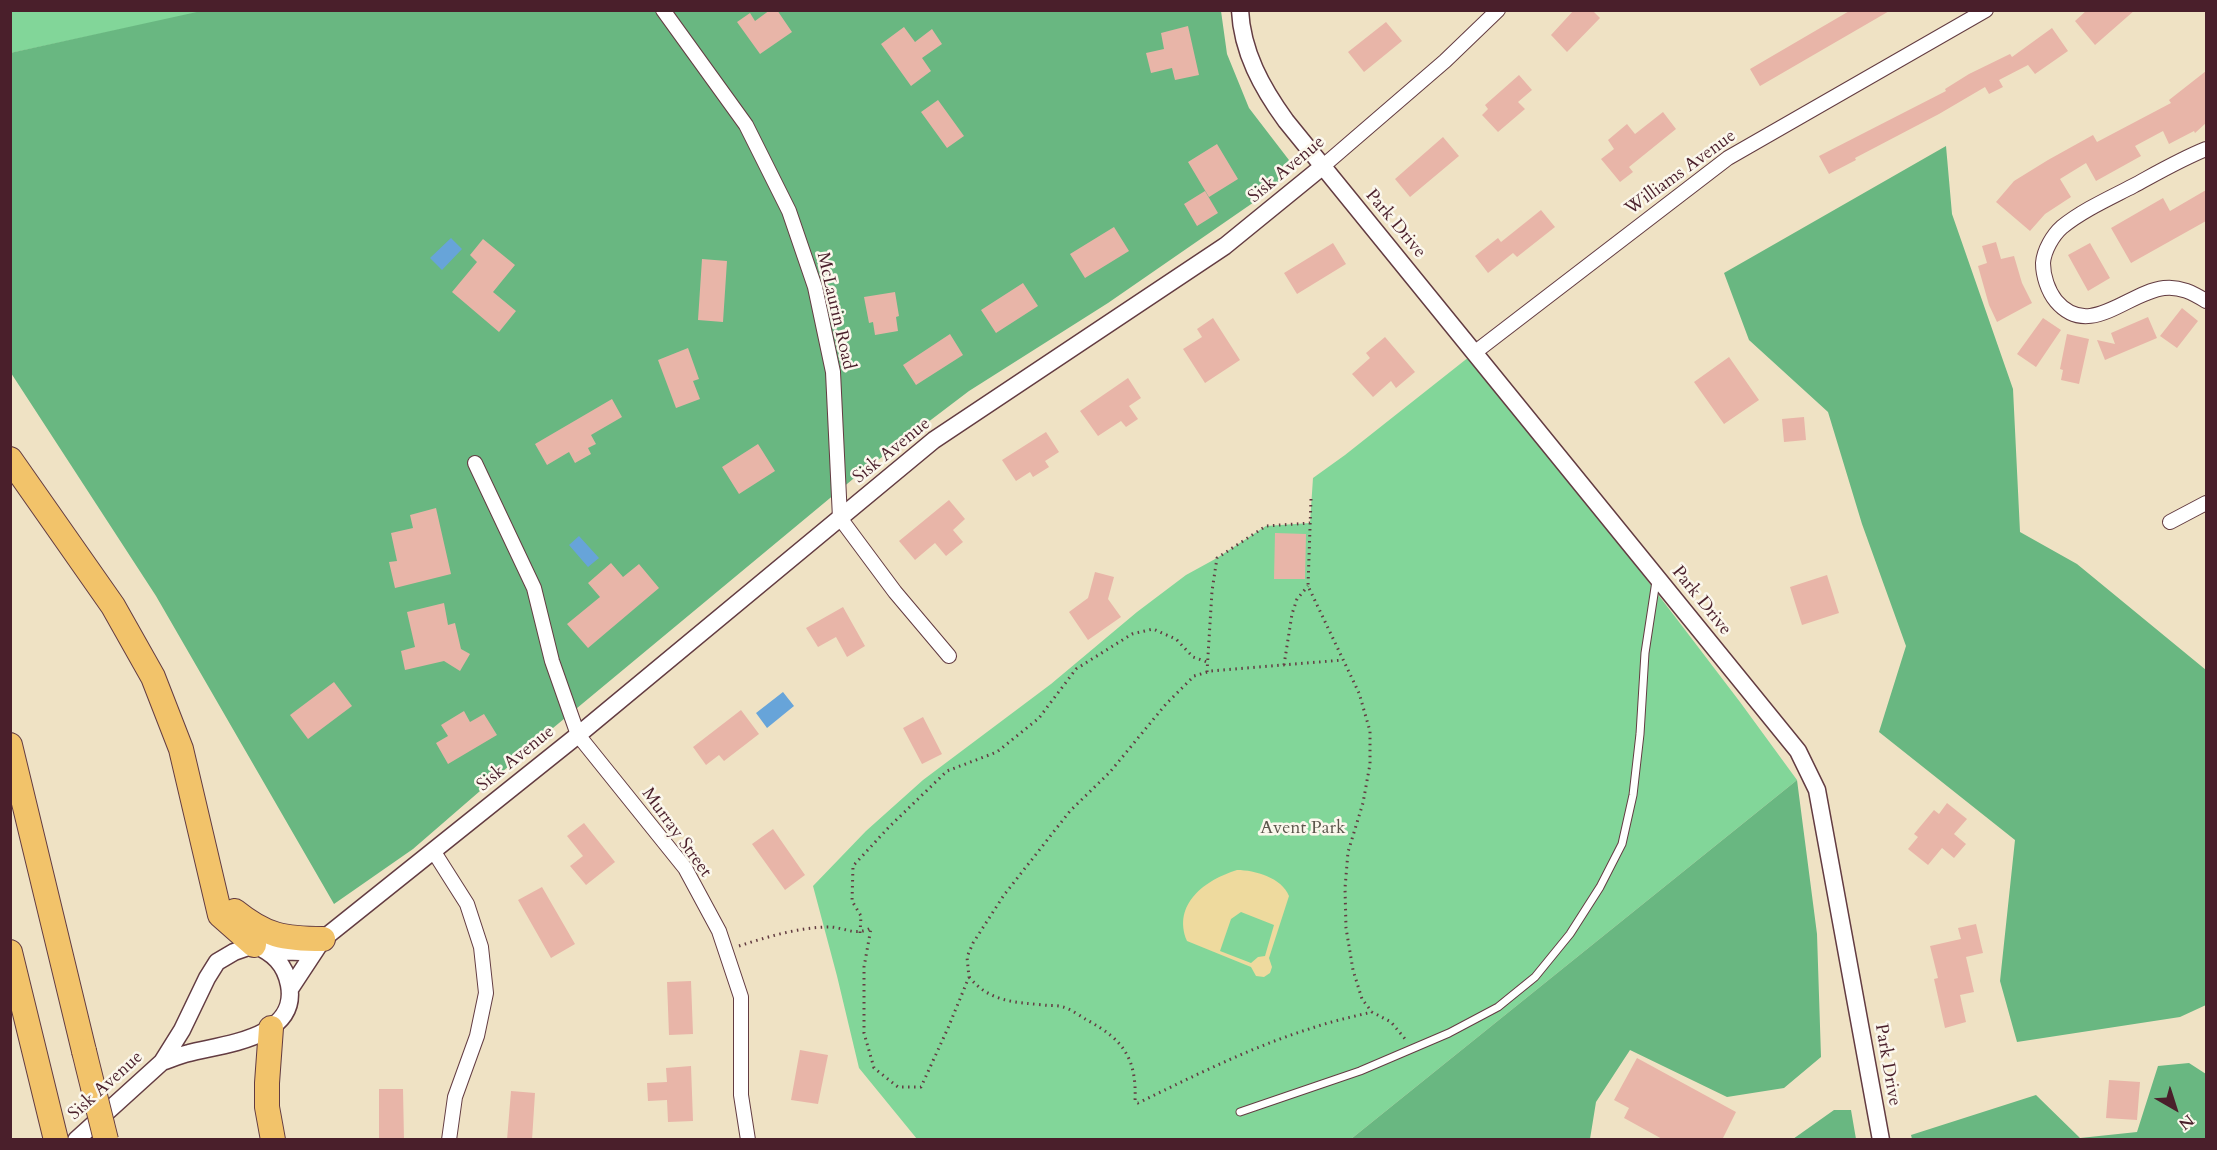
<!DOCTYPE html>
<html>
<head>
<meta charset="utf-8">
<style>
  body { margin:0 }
  #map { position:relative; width:2217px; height:1150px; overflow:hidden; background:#efe2c4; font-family:Cardo,serif }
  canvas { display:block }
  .frame { position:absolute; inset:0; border:12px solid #4a1f2b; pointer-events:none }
  .north { position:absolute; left:2145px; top:1078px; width:60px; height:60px; -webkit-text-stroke:4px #fbf7ec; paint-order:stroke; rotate:141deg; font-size:16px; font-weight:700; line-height:24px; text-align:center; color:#4a1f2b }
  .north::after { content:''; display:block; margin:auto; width:21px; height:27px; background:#4a1f2b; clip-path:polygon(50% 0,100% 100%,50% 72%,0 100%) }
</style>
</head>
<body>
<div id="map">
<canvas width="2217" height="1150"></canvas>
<div class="frame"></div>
<div class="north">N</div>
</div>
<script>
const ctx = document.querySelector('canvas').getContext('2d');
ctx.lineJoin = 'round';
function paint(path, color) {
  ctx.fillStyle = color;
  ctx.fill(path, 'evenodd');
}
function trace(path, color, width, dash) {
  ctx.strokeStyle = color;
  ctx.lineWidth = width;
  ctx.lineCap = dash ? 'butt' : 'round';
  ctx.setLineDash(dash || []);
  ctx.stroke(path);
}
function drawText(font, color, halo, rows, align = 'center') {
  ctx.font = font + ' Cardo,serif';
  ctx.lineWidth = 5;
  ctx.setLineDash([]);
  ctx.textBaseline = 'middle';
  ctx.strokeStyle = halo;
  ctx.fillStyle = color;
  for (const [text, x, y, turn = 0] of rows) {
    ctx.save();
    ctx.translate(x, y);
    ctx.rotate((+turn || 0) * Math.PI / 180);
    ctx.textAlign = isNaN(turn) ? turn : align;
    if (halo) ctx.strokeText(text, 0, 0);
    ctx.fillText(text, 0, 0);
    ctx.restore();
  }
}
const green = new Path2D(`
  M 11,10 L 206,11 L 11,53 Z
  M 1474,353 L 1740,702 L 1797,780 L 1351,1139 L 917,1139 L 859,1068 L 837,976 L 813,886 L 866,831 L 923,780 L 1051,684 L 1137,612 L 1186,575 L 1217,558 L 1266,526 L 1310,523 L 1313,478 L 1345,455 Z`);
const forest = new Path2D(`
  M 206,10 L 1221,11 L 1227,54 L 1249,108 L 1292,164 L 1285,176 L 1257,200 L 1108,303 L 969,391 L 853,479 L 547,733 L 413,849 L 334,904 L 156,596 L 11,373 L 10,53 Z
  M 1946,146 L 1952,214 L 2013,389 L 2020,532 L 2077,564 L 2206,670 L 2206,1005 L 2180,1017 L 2017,1042 L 2000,981 L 2015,840 L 1879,732 L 1906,646 L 1862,524 L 1828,412 L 1749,340 L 1724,273 Z
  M 1797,780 L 1817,934 L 1821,1057 L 1784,1088 L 1727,1097 L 1630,1050 L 1596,1102 L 1590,1139 L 1351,1139 Z
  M 2189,1063 L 2206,1074 L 2206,1139 L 1912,1139 L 1911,1135 L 2036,1095 L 2080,1138 L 2137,1132 L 2158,1066 Z
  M 1834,1110 L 1851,1110 L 1856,1139 L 1793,1139 Z`);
const sand = new Path2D(`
  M 1237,870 C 1255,870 1282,878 1289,896 L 1269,958 L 1272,967 L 1270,973 L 1264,977 L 1256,976 L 1251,967 L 1187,941 C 1172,904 1205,880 1237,870 ZM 1241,912 L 1274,925 L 1265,956 L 1258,957 L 1251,963 L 1220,951 L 1231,919 Z`);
const water = new Path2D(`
  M 451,238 L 462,249 L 442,270 L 430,258 Z
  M 579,536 L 599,558 L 588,567 L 569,545 Z
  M 783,692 L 794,706 L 767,728 L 756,713 Z`);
const building = new Path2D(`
  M 770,10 L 777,10 L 792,32 L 760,54 L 737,22 L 750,13 L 755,21 Z
  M 1574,10 L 1592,10 L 1600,18 L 1567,52 L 1551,35 Z
  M 1851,10 L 1891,10 L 1760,86 L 1750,69 Z
  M 2087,10 L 2135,10 L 2095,45 L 2075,21 Z
  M 1386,22 L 1402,41 L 1364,72 L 1348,52 Z
  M 1188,26 L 1199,75 L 1175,80 L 1172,68 L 1151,73 L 1146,53 L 1164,49 L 1161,33 Z
  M 904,27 L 915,42 L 932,29 L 942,44 L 922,58 L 931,71 L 911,86 L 881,44 Z
  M 2052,28 L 2068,51 L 2035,74 L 2028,65 L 1999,80 L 2003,87 L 1989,94 L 1985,87 L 1939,114 L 1855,158 L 1856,160 L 1829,174 L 1819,156 L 1946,91 L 1945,89 L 1969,74 L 2010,54 L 2012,57 Z
  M 2206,71 L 2206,123 L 2195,133 L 2194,131 L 2169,144 L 2163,131 L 2135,146 L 2141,156 L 2096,181 L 2086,163 L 2060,179 L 2071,197 L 2045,214 L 2030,231 L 1996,202 L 2014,181 L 2048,160 L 2093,135 L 2097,142 L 2171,103 L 2169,100 Z
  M 1519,75 L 1532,90 L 1518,102 L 1525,109 L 1498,132 L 1482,115 L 1488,109 L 1485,105 Z
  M 938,100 L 964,136 L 947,148 L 921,112 Z
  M 1663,112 L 1676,129 L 1629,167 L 1633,172 L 1620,182 L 1601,159 L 1614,149 L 1608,140 L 1627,124 L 1635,134 Z
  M 1443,137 L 1459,156 L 1410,197 L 1395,179 Z
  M 1217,144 L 1238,179 L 1209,197 L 1188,162 Z
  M 2206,190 L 2206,221 L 2131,263 L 2111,228 L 2163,198 L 2170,211 Z
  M 1205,191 L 1218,213 L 1197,226 L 1184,204 Z
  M 1541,210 L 1555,227 L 1517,257 L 1513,253 L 1488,273 L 1475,256 L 1498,238 L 1501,242 Z
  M 1114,227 L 1129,251 L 1085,278 L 1070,254 Z
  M 483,239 L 515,265 L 493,292 L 516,311 L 499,332 L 452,292 L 477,262 L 470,255 Z
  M 1996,242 L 2001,259 L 2014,256 L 2022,283 L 2032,303 L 1997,322 L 1989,305 L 1978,266 L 1987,263 L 1982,246 Z
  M 1333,243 L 1346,264 L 1297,294 L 1284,273 Z
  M 2090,243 L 2110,278 L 2088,291 L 2068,255 Z
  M 702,259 L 727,261 L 723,322 L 698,320 Z
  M 1023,283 L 1038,306 L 996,333 L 981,310 Z
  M 895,292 L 899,316 L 896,317 L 898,331 L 875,335 L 873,322 L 869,323 L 864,297 Z
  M 2182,308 L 2198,321 L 2177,348 L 2160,336 Z
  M 2148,317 L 2157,338 L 2105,360 L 2097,340 L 2115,344 L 2111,333 Z
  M 1213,318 L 1240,360 L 1205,383 L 1183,349 L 1202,337 L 1197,329 Z
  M 2043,318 L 2061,330 L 2036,367 L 2017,354 Z
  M 950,334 L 963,355 L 916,385 L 903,365 Z
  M 2067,334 L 2089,339 L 2079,384 L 2061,380 L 2063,370 L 2060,369 Z
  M 1385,337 L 1415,372 L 1396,388 L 1391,381 L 1373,397 L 1352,374 L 1370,358 L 1366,353 Z
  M 688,348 L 699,379 L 693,381 L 700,399 L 676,408 L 658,360 Z
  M 1729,357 L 1759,400 L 1724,424 L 1694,382 Z
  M 1128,378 L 1141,398 L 1129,406 L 1138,419 L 1126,427 L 1121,421 L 1098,436 L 1080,411 Z
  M 612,399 L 622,417 L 591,435 L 596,444 L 588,448 L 591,454 L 575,463 L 569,452 L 547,465 L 535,444 Z
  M 1804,417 L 1806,440 L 1784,442 L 1782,419 Z
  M 1046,432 L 1059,452 L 1045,461 L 1049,467 L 1033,477 L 1030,472 L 1016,481 L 1002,460 Z
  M 758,444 L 775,471 L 739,494 L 722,467 Z
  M 949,500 L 965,519 L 953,530 L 963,542 L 946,556 L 935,543 L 915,560 L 899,541 Z
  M 436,508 L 451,574 L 395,588 L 389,562 L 397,561 L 391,533 L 413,528 L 410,515 Z
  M 1275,533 L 1306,534 L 1305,579 L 1274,579 Z
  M 611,563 L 623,577 L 639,564 L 659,588 L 588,648 L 567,624 L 600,597 L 588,583 Z
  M 1095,572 L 1114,577 L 1108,599 L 1121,617 L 1088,640 L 1069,612 L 1088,598 Z
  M 1827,575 L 1839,613 L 1802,625 L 1790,587 Z
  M 444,603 L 448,625 L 455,623 L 461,649 L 470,654 L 460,671 L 444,661 L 405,670 L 401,651 L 415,647 L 407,612 Z
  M 843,607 L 865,646 L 847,657 L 836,637 L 818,647 L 806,628 Z
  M 334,682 L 352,706 L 308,739 L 290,715 Z
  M 741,710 L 759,734 L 724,761 L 719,755 L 706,765 L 693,747 Z
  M 464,711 L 470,722 L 484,714 L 497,735 L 448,764 L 436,743 L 448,736 L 441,725 Z
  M 923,717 L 942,754 L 922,764 L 903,728 Z
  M 1947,803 L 1967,819 L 1954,834 L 1966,844 L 1954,858 L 1942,848 L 1928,865 L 1908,849 L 1918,837 L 1914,834 L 1934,810 L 1939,814 Z
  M 584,823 L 615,862 L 586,885 L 570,866 L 583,856 L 567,836 Z
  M 773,829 L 805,875 L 785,890 L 752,844 Z
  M 542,887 L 575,944 L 551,958 L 518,900 Z
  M 1976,924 L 1983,953 L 1966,957 L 1974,992 L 1960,995 L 1966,1022 L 1945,1028 L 1934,979 L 1938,978 L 1930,946 L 1961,939 L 1958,928 Z
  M 691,981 L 693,1034 L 669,1035 L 667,982 Z
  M 800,1050 L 828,1055 L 818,1104 L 791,1100 Z
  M 1637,1058 L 1736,1112 L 1722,1140 L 1664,1140 L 1624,1118 L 1629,1108 L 1614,1100 Z
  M 691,1066 L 693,1121 L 668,1122 L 667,1100 L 648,1101 L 647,1083 L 667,1082 L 666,1068 Z
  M 2109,1080 L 2140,1082 L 2137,1120 L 2106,1118 Z
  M 379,1089 L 403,1089 L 404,1140 L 379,1140 Z
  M 511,1091 L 535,1093 L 532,1140 L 507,1140 Z`);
const path = new Path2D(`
  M 1311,499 L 1308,586 L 1359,693 L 1370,731 L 1370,764 L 1363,803 L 1348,852 L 1345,888 L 1346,928 L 1353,970 L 1362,999 L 1372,1012 L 1391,1022 L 1406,1040
  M 1284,665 L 1292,614 L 1297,599 L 1308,586
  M 1207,672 L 1212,591 L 1217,558 L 1266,526 L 1310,523
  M 860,933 L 861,916 L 852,901 L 853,866 L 889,827 L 947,771 L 997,752 L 1039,718 L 1076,669 L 1132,634 L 1153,629 L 1176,639 L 1193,657 L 1207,662
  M 739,946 C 767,937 796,928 826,927 C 844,926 853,937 871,928 L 864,967 L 864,1033 L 874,1068 L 898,1087 L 921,1087 L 948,1028 L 969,977 L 967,957 L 973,943 L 1004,895 L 1070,811 L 1110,772 L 1166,704 L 1194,676 L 1211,671 L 1343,660
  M 969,977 C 990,1002 1013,1002 1044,1005 C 1050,1006 1057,1005 1063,1007 C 1071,1009 1080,1016 1087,1020 C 1124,1040 1137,1059 1135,1102 L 1138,1103 C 1194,1076 1249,1048 1309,1029 C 1329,1022 1351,1017 1372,1012`);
const service = new Path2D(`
  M 1240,1112 L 1360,1071 L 1449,1033 L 1498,1007 L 1535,977 L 1570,934 L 1600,887 L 1622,844 L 1633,795 L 1640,734 L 1645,653 L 1656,581`);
const minor = new Path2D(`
  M 663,10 L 746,125 L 789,211 L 815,287 L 833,372 L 840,518 L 895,592 L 949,656
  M 2206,149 C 2181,159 2157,173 2133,186 C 2110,198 2083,210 2062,227 C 2053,235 2044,250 2043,263 C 2043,276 2048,291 2056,301 C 2089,340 2128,292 2164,288 C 2180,286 2193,293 2206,301
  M 1322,167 L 1445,61 L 1498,10
  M 1474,353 L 1728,158 L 1986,10
  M 475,463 L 534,588 L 552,661 L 578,735 L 685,868 L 719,931 L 741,997 L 741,1095 L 748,1140
  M 2170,522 L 2206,503
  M 434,852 L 467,904 L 481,947 L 486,993 L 477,1036 L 455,1097 L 449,1140`);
const tertiary = new Path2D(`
  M 1240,10 C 1242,52 1262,88 1286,121 L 1798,751 L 1817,790 L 1881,1140
  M 254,945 C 273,953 285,964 289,985 C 299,1038 224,1044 189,1053 C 180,1055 171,1059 162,1062 L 182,1030 L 207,978 L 217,962 L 234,952 Z
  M 269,951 L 301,952 L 323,939 L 578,735 L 934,440 L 1225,246 L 1322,167
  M 290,989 L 319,945
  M 76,1140 L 162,1062`);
const motorway = new Path2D(`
  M 10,459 L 113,606 L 153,677 L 181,749 L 220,915 L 254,945
  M 10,745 L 84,1051
  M 235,911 C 266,936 284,939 323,939
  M 10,952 L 56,1140
  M 271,1028 L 267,1083 L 267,1107 L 273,1140`);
const motorwayBridge = new Path2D(`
  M 84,1051 L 106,1140`);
const streetNames = [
  ["Sisk Avenue",1287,170,-40],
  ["Williams Avenue",1681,173,-36],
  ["Park Drive",1395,224,50],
  ["McLaurin Road",835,311,77],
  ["Sisk Avenue",892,451,-39],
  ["Park Drive",1701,601,51],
  ["Sisk Avenue",516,759,-39],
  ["Murray Street",676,833,54],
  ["Park Drive",1887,1065,80],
  ["Sisk Avenue",106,1086,-42]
];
const parkNames = [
  ["Avent Park",1303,829]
];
paint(green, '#82d699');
paint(forest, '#69b781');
paint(sand, '#eeda9e');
paint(water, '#67a4d9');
paint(building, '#e8b5a8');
trace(service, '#633c42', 9);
trace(minor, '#633c42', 16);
trace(tertiary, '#633c42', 19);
trace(motorway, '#633c42', 26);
trace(path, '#633c42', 3, [1.5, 4.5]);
trace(service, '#fff', 7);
trace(minor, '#fff', 14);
trace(tertiary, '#fff', 16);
trace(motorway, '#f2c36a', 24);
trace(motorwayBridge, '#633c42', 26, []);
trace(motorwayBridge, '#f2c36a', 24);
drawText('18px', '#4a1f2b', '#fbf7ec', streetNames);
drawText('18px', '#5b564c', '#fbf7ec', parkNames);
</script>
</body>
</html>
